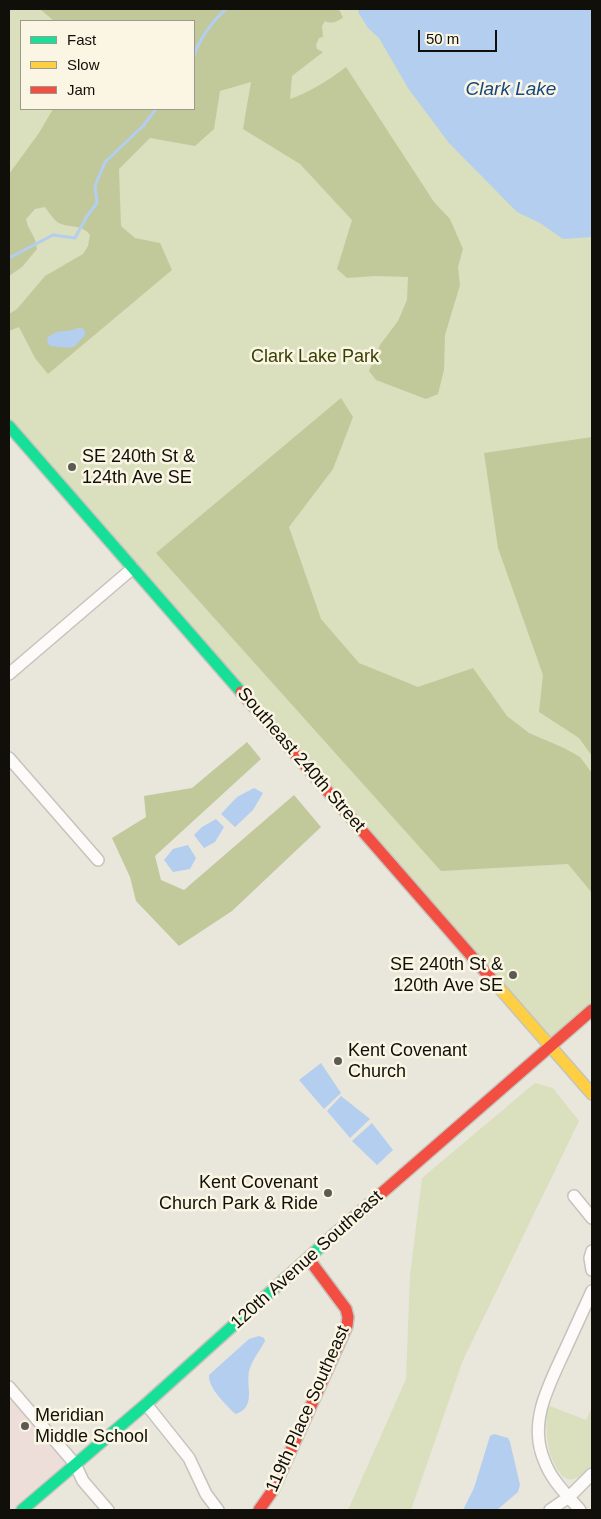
<!DOCTYPE html>
<html>
<head>
<meta charset="utf-8">
<style>
  body { margin:0 }
  #map { position:relative; width:601px; height:1519px; overflow:hidden; background:#e9e6dc; font-family:Arial,sans-serif }
  canvas { display:block }
  .frame { position:absolute; inset:0; border:10px solid #110f0a; pointer-events:none }
  .legend { position:absolute; left:20px; top:20px; width:175px; height:90px; box-sizing:border-box; background:#fbf6e4; border:1px solid #9d9a8d; margin:0; padding:6px 9px; list-style:none; font-size:15px; color:#110f0a }
  .legend li { display:flex; align-items:center; gap:10px; height:25px }
  .legend b { width:25px; border:1px solid #9d9a8d }
  .scale { position:absolute; left:418px; top:30px; width:79px; height:22px; box-sizing:border-box; border:2px solid #110f0a; border-top:0; padding-left:6px; font-size:15px; line-height:18px; white-space:nowrap; color:#110f0a; -webkit-text-stroke:4px #fbf6e4; paint-order:stroke }
</style>
</head>
<body>
<div id="map">
<canvas width="601" height="1519"></canvas>
<div class="frame"></div>
<ul class="legend">
<li><b style="height:6px;background:#16e098"></b>Fast</li>
<li><b style="height:6px;background:#ffcf43"></b>Slow</li>
<li><b style="height:6px;background:#f24e42"></b>Jam</li>
</ul>
<div class="scale">50 m</div>
</div>
<script>
const ctx = document.querySelector('canvas').getContext('2d');
ctx.lineJoin = 'round';
function paint(path, color) {
  ctx.fillStyle = color;
  ctx.fill(path, 'evenodd');
}
function trace(path, color, width, dash) {
  ctx.strokeStyle = color;
  ctx.lineWidth = width;
  ctx.lineCap = dash ? 'butt' : 'round';
  ctx.setLineDash(dash || []);
  ctx.stroke(path);
}
function drawText(font, color, halo, rows, align = 'center') {
  ctx.font = font + ' Arial,sans-serif';
  ctx.lineWidth = 5;
  ctx.setLineDash([]);
  ctx.textBaseline = 'middle';
  ctx.strokeStyle = halo;
  ctx.fillStyle = color;
  for (const [text, x, y, turn = 0] of rows) {
    ctx.save();
    ctx.translate(x, y);
    ctx.rotate((+turn || 0) * Math.PI / 180);
    ctx.textAlign = isNaN(turn) ? turn : align;
    if (halo) ctx.strokeText(text, 0, 0);
    ctx.fillText(text, 0, 0);
    ctx.restore();
  }
}
const education = new Path2D(`
  M 9,1387 L 75,1464 L 22,1510 L 9,1510 Z`);
const green = new Path2D(`
  M 9,9 L 592,9 L 592,1010 L 551,1046 L 9,426 ZM 21,21 L 194,21 L 194,109 L 21,109 Z
  M 535,1083 L 553,1088 L 579,1121 L 463,1360 L 411,1510 L 348,1510 L 406,1379 L 410,1276 L 422,1178 Z
  M 547,1405 L 586,1420 L 592,1407 L 592,1464 C 587,1470 581,1477 574,1479 C 567,1481 561,1476 558,1470 C 545,1450 546,1428 547,1405 Z`);
const forest = new Path2D(`
  M 40,9 L 335,9 L 340,11 L 343,18 C 337,21 332,25 325,21 L 322,26 L 323,37 L 319,38 L 316,45 L 317,49 L 323,52 L 292,76 L 290,99 C 310,92 329,80 346,67 L 434,202 L 450,219 L 463,249 L 458,267 L 460,285 L 445,335 L 444,370 L 438,394 L 426,399 L 376,380 L 369,371 L 380,345 L 398,321 L 407,300 L 408,277 L 375,276 L 347,278 L 337,269 L 352,220 L 300,164 L 243,129 L 251,82 L 220,91 L 214,129 L 195,146 L 150,138 L 119,169 L 121,226 L 135,238 L 160,243 L 172,270 L 48,374 L 35,358 L 19,327 L 9,331 L 9,314 L 17,309 L 45,276 L 83,254 L 88,246 L 90,235 C 81,222 65,230 55,220 C 51,216 48,211 45,207 L 35,209 L 26,219 C 28,231 36,235 37,249 L 22,267 L 9,276 L 9,174 L 39,133 L 53,109 L 194,109 L 194,21 L 54,21 Z
  M 341,398 L 353,417 L 333,469 L 289,527 L 321,619 L 359,663 L 418,687 L 473,668 L 507,716 L 529,733 L 564,748 L 580,757 L 592,773 L 592,893 L 568,864 L 441,871 L 156,553 Z
  M 592,437 L 592,756 L 579,738 L 539,712 L 543,675 L 498,548 L 484,453 Z
  M 247,742 L 261,759 L 155,856 L 161,880 L 184,890 L 294,795 L 321,827 L 232,911 L 179,946 L 136,901 L 130,877 L 112,838 L 146,817 L 144,796 L 192,788 Z`);
const water = new Path2D(`
  M 359,9 L 592,9 L 592,237 L 563,239 L 540,223 L 517,212 L 449,143 L 408,88 L 379,38 L 368,28 L 358,12 Z
  M 77,328 L 82,328 L 85,331 L 85,335 L 75,346 L 69,348 L 51,346 L 48,344 L 47,338 C 60,327 65,334 77,328 Z
  M 254,788 L 263,793 L 253,810 L 235,827 L 221,814 L 237,797 Z
  M 216,819 L 224,827 L 215,842 L 204,848 L 194,835 L 202,827 Z
  M 188,845 L 196,858 L 190,869 L 173,872 L 164,860 L 173,849 Z
  M 321,1063 L 341,1093 L 324,1109 L 299,1080 Z
  M 341,1096 L 370,1119 L 350,1138 L 327,1111 Z
  M 372,1123 L 393,1150 L 377,1165 L 352,1141 Z
  M 259,1336 L 264,1338 L 265,1341 C 260,1350 253,1359 250,1368 C 244,1384 258,1406 236,1414 L 233,1412 C 225,1403 208,1388 209,1375 L 249,1339 Z
  M 494,1434 L 508,1438 L 510,1442 L 520,1485 L 518,1492 L 497,1510 L 463,1510 L 474,1488 L 490,1436 Z`);
const stream = new Path2D(`
  M 194,56 C 198,41 214,19 226,9
  M 9,258 L 53,235 L 75,238 L 87,216 L 97,203 L 95,186 L 105,162 L 143,126 L 156,109`);
const street = new Path2D(`
  M 9,674 L 133,568
  M 9,758 L 98,860
  M 574,1196 L 592,1218
  M 592,1251 L 590,1258 L 592,1270
  M 9,1387 L 75,1464 L 83,1481 L 108,1510
  M 146,1404 L 189,1458 L 206,1494 L 218,1510
  M 550,1510 L 569,1497 L 592,1474
  M 580,1510 C 567,1495 551,1480 544,1460 C 528,1422 549,1385 565,1350 C 574,1330 583,1311 592,1291`);
const fast = new Path2D(`
  M 9,426 L 241,692
  M 22,1510 L 146,1404 L 337,1232`);
const slow = new Path2D(`
  M 495,983 L 592,1094`);
const jam = new Path2D(`
  M 241,692 L 495,983
  M 337,1232 L 592,1010
  M 259,1510 L 273,1490 L 347,1326 L 348,1317 L 346,1309 L 308,1258`);
const markers = [
  [72,467,5,"#5d5a54"],
  [513,975,5,"#5d5a54"],
  [338,1061,5,"#5d5a54"],
  [328,1193,5,"#5d5a54"],
  [25,1426,5,"#5d5a54"]
];
const parkNames = [
  ["Clark Lake Park",315,357]
];
const poiNames = [
  ["SE 240th St &",82,457],
  ["124th Ave SE",82,478],
  ["SE 240th St &",503,965,"right"],
  ["120th Ave SE",503,986,"right"],
  ["Kent Covenant",348,1051],
  ["Church",348,1072],
  ["Kent Covenant",318,1183,"right"],
  ["Church Park & Ride",318,1204,"right"],
  ["Meridian",35,1416],
  ["Middle School",35,1437]
];
const streetNames = [
  ["Southeast 240th Street",301,760,49],
  ["120th Avenue Southeast",307,1260,-42],
  ["119th Place Southeast",308,1409,-66]
];
const waterNames = [
  ["Clark Lake",511,90]
];
paint(education, '#eededa');
paint(green, '#dadfbe');
paint(forest, '#c1c99b');
paint(water, '#b3ceee');
trace(stream, '#b3ceee', 3);
trace(street, '#c6c3bc', 14);
trace(fast, '#c6c3bc', 14);
trace(slow, '#c6c3bc', 14);
trace(jam, '#c6c3bc', 14);
trace(street, '#fcfbfa', 11);
trace(fast, '#16e098', 11);
trace(slow, '#ffcf43', 11);
trace(jam, '#f24e42', 11);
for (const [x, y, r, color] of markers) {
  const dot = new Path2D();
  dot.arc(x, y, r, 0, 2 * Math.PI);
  ctx.fillStyle = color;
  ctx.fill(dot);
  trace(dot, '#fbf6e4', 2);
}
drawText('18px', '#364004', '#fbf6e4', parkNames);
drawText('18px', '#110f0a', '#fbf6e4', poiNames, 'left');
drawText('18px', '#110f0a', '#fbf6e4', streetNames);
drawText('italic 19px', '#16487f', '#fbf6e4', waterNames);
</script>
</body>
</html>
